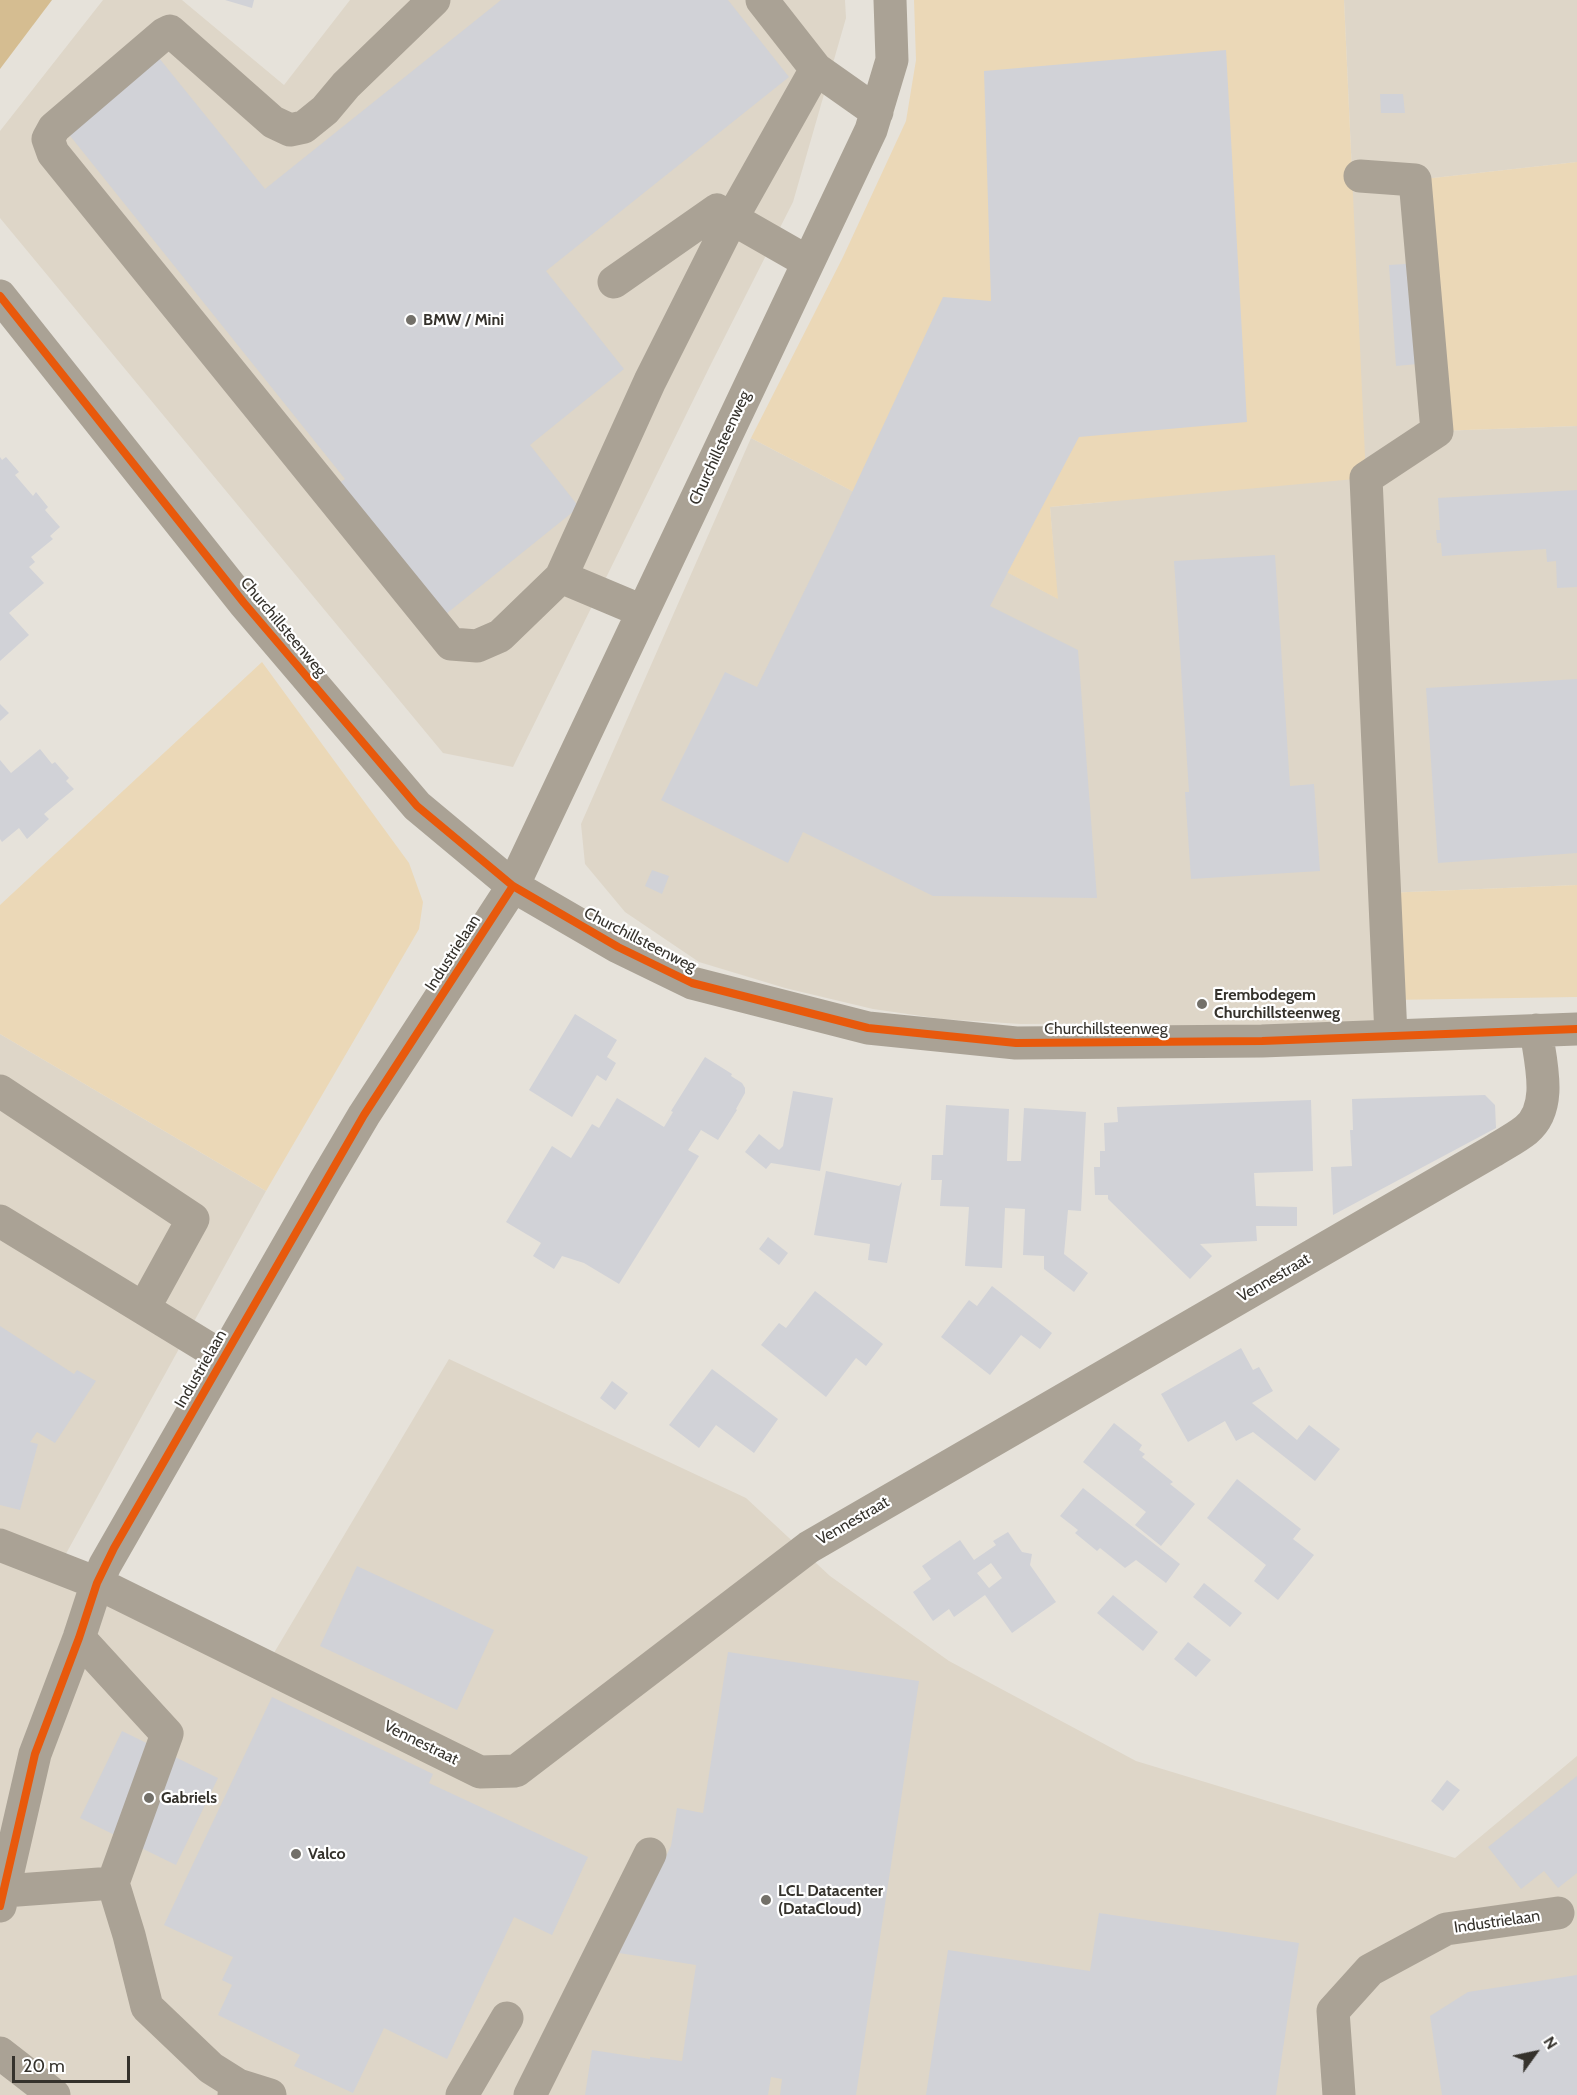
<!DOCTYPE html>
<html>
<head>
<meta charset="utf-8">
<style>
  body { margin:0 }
  #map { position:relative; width:1577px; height:2095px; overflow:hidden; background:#e6e2da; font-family:Cabin,sans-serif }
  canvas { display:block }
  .north { position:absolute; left:1505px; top:2023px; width:60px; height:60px; -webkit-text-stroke:4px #fff; paint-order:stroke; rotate:57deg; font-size:16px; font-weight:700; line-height:24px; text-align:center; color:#35322c }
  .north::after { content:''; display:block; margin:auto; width:21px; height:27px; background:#35322c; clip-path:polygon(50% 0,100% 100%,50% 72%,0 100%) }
  .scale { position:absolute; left:12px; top:2056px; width:118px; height:27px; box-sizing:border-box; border:3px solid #35322c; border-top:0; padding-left:8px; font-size:18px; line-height:21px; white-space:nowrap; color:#35322c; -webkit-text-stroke:4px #fff; paint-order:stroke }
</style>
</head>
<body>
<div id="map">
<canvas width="1577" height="2095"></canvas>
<div class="north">N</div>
<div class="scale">20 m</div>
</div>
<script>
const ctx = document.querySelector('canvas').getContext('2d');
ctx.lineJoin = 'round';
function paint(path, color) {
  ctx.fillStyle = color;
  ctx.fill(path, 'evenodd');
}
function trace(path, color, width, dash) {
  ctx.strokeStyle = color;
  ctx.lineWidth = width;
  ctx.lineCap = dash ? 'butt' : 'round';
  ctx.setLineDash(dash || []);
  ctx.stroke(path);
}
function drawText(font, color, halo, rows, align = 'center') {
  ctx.font = font + ' Cabin,sans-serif';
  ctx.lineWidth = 4.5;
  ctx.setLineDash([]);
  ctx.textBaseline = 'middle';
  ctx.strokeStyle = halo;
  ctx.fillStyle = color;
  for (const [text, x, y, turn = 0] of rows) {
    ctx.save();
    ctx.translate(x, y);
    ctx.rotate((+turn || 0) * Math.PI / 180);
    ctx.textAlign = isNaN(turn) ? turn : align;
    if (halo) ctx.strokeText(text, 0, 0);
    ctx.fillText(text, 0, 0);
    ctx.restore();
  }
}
const built = new Path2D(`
  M 103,0 L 182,0 L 284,85 L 350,0 L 845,0 L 846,18 L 793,202 L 711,364 L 513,767 L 443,753 L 0,218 L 0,131 Z
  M 1344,0 L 1577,0 L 1577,162 L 1415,180 L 1437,431 L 1577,426 L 1577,885 L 1385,893 L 1391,1036 L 1262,1041 L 1147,1023 L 1021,1024 L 942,1019 L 873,1009 L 785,988 L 699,962 L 625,912 L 585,864 L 581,824 L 751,438 L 1057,598 L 1050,507 L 1105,502 L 1352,174 Z
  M 0,1034 L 266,1191 L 57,1570 L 265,1668 L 449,1359 L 746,1498 L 830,1576 L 949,1661 L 1136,1761 L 1455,1858 L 1577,1756 L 1577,2095 L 0,2095 Z`);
const green = new Path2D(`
  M 914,0 L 1344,0 L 1366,478 L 1050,507 L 1058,599 L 751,438 L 843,257 L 906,121 L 916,60 Z
  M 1577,162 L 1577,426 L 1437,431 L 1415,180 Z
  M 262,662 L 409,863 L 423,902 L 419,929 L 266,1191 L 0,1034 L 0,905 Z
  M 1577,885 L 1577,997 L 1390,1000 L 1385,893 Z`);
const water = new Path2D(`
  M 0,0 L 52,0 L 0,69 Z`);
const building = new Path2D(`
  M 225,0 L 254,0 L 252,8 Z
  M 501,0 L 728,0 L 789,77 L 546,271 L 624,369 L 530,445 L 579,507 L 441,618 L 335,486 L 345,479 L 67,132 L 159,58 L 265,189 Z
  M 1226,50 L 1247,422 L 1079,437 L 990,606 L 1078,650 L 1097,898 L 933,896 L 803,832 L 788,863 L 661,800 L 725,672 L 757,687 L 835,529 L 943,297 L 991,301 L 984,71 Z
  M 1380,94 L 1403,94 L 1405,113 L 1381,113 Z
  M 1421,263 L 1428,363 L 1396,366 L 1389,265 Z
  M 0,457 L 2,460 L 6,457 L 19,472 L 15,475 L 33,496 L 36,492 L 48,507 L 45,510 L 60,527 L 50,536 L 53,539 L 31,557 L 35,562 L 29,567 L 44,583 L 9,613 L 29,635 L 0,661 Z
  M 1577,490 L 1577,587 L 1557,588 L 1556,561 L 1547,562 L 1546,549 L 1442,556 L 1441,543 L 1437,543 L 1436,530 L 1440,530 L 1438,498 Z
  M 1275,555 L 1290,786 L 1314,784 L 1320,871 L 1191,879 L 1185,792 L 1189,792 L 1174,561 Z
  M 1577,679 L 1577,853 L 1438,863 L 1426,688 Z
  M 0,704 L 9,713 L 0,721 Z
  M 40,749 L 52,764 L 55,762 L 69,778 L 66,781 L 74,789 L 44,814 L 49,819 L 27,839 L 19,828 L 2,842 L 0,839 L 0,760 L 11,773 Z
  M 652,870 L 669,876 L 662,894 L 645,886 Z
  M 575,1014 L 617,1040 L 607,1057 L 616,1063 L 606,1081 L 597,1075 L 572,1117 L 529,1090 Z
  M 705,1057 L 732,1074 L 731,1076 L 742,1083 L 745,1088 L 745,1093 L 736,1109 L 737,1110 L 718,1140 L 701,1130 L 688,1150 L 699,1156 L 619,1284 L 584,1263 L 562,1256 L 554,1269 L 533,1256 L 541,1243 L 506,1222 L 552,1146 L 571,1158 L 592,1124 L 599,1128 L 617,1098 L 664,1127 L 673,1112 L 671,1111 Z
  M 793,1091 L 833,1098 L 820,1171 L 771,1163 L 766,1169 L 745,1152 L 759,1134 L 779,1150 L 783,1146 Z
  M 1485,1095 L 1495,1105 L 1496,1128 L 1333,1215 L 1331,1167 L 1352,1166 L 1350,1130 L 1353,1130 L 1352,1099 Z
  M 1311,1100 L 1313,1171 L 1254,1173 L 1256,1206 L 1297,1207 L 1297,1226 L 1256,1226 L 1257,1241 L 1200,1244 L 1212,1256 L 1190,1279 L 1108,1199 L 1108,1195 L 1095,1195 L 1094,1167 L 1100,1167 L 1100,1151 L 1105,1151 L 1104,1123 L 1118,1122 L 1117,1107 Z
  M 946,1105 L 1009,1109 L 1007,1161 L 1021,1161 L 1024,1108 L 1086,1112 L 1081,1211 L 1068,1210 L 1064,1254 L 1088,1273 L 1074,1292 L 1044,1269 L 1044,1256 L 1023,1255 L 1025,1209 L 1005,1208 L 1002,1268 L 965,1266 L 969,1207 L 940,1206 L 942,1180 L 931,1180 L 932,1155 L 943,1155 Z
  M 826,1171 L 899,1186 L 902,1182 L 887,1263 L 868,1260 L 870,1244 L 814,1235 Z
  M 768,1237 L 788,1253 L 779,1265 L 759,1249 Z
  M 992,1286 L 1052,1333 L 1040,1349 L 1021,1335 L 990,1375 L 941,1337 L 969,1300 L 977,1306 Z
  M 815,1291 L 883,1344 L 866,1366 L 856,1358 L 826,1397 L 761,1345 L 779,1323 L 786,1328 Z
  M 0,1326 L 74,1374 L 77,1370 L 96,1381 L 55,1443 L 37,1432 L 30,1442 L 38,1444 L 20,1510 L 0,1505 Z
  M 1241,1348 L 1253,1370 L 1259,1367 L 1273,1391 L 1252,1403 L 1297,1440 L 1309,1425 L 1340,1449 L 1315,1481 L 1253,1432 L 1236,1441 L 1225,1421 L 1188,1442 L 1161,1394 Z
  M 712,1369 L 778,1419 L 754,1453 L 716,1425 L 699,1448 L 669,1425 Z
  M 612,1381 L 628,1393 L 615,1410 L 600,1398 Z
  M 1114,1423 L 1142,1445 L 1139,1450 L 1145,1454 L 1142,1457 L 1173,1482 L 1170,1484 L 1195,1504 L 1161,1546 L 1135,1525 L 1146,1512 L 1083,1462 Z
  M 1237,1479 L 1301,1529 L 1293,1539 L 1314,1555 L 1278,1600 L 1254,1581 L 1266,1565 L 1207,1518 Z
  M 1083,1488 L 1180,1564 L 1166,1583 L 1136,1560 L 1125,1568 L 1100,1548 L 1097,1551 L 1075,1533 L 1078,1530 L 1060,1516 Z
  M 1008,1532 L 1022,1552 L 1032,1554 L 1030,1565 L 1056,1602 L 1012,1633 L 985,1595 L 954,1617 L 949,1609 L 933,1621 L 913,1592 L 931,1579 L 922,1566 L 960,1540 L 974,1560 L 996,1545 L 993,1541 ZM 991,1563 L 1002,1578 L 989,1588 L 977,1573 Z
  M 357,1566 L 494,1630 L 457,1710 L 320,1646 Z
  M 1204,1583 L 1242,1613 L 1230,1627 L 1193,1597 Z
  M 1113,1595 L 1158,1632 L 1143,1651 L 1097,1613 Z
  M 1188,1642 L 1211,1660 L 1196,1677 L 1174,1659 Z
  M 728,1652 L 919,1681 L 856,2095 L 780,2095 L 782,2079 L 771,2077 L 768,2095 L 585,2095 L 592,2050 L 650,2059 L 650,2057 L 682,2061 L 696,1965 L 619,1953 L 671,1846 L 677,1808 L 703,1813 Z
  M 272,1697 L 433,1774 L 429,1783 L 588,1857 L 552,1935 L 514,1917 L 447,2059 L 384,2028 L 353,2093 L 294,2066 L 300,2055 L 218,2015 L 232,1985 L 222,1980 L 233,1957 L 164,1925 Z
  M 122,1731 L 218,1778 L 176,1865 L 80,1818 Z
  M 1577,1776 L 1577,1873 L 1558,1888 L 1544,1871 L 1521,1889 L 1488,1847 Z
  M 1447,1780 L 1460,1790 L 1443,1811 L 1431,1801 Z
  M 1099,1913 L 1299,1943 L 1276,2095 L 926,2095 L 948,1950 L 1090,1971 Z
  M 1577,1975 L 1577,2095 L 1442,2095 L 1430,2016 L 1468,1992 Z`);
const minor = new Path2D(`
  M 434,0 L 346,85 L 325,110 L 304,127 L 290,130 L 273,122 L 170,31 L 164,34 L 54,128 L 48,139 L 53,153 L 451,644 L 477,646 L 500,636 L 561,577 L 650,381 L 731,220 L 816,69
  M 762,0 L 816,69 L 877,112
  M 1360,176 L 1415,180 L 1437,431 L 1366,478 L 1391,1036
  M 614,282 L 717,210 L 808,262
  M 0,296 L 244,603 L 417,806 L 513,886 L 618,947 L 692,983 L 868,1028 L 1016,1043 L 1262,1041 L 1577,1029
  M 561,577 L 642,611
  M 0,1091 L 193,1219 L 144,1308
  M 0,1221 L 223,1357
  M 0,1545 L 97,1583 L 480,1772 L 516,1771 L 809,1547 L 1493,1151 C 1504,1144 1516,1138 1526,1130 C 1554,1107 1540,1061 1536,1030
  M 113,1883 L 129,1935 L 147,2007 L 211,2068 L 238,2085 L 234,2095
  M 4,1891 L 113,1883 L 167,1734 L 79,1638
  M 0,1906 L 35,1754 L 79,1638 L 97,1583 L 105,1565 L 325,1181 L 364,1115 L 513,886 L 871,130 L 892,60 L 890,0
  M 0,2053 L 54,2095
  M 238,2085 L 270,2095
  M 462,2095 L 507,2018
  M 530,2095 L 650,1854
  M 1339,2095 L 1333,2011 L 1370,1970 L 1446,1929 L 1558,1913`);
const cycleway = new Path2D(`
  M 0,296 L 244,603 L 417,806 L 513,886 L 618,947 L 692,983 L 868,1028 L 1016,1043 L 1262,1041 L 1577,1029
  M 0,1906 L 35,1754 L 79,1638 L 97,1583 L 114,1548 L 364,1115 L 513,886`);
const markers = [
  [411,320,6,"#737069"],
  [1202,1004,6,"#737069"],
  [149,1798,6,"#737069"],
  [296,1854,6,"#737069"],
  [766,1900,6,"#737069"]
];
const poiNames = [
  ["BMW / Mini",423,320],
  ["Erembodegem",1214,995],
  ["Churchillsteenweg",1214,1013],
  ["Gabriels",161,1798],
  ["Valco",308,1854],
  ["LCL Datacenter",778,1891],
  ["(DataCloud)",778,1909]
];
const streetNames = [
  ["Churchillsteenweg",720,448,-65],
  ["Churchillsteenweg",283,627,50],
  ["Churchillsteenweg",640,940,27],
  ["Industrielaan",453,953,-57],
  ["Churchillsteenweg",1106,1029],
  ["Vennestraat",1274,1278,-30],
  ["Industrielaan",201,1369,-60],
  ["Vennestraat",853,1521,-30],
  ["Vennestraat",421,1743,26],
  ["Industrielaan",1497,1922,-8]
];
paint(built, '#ded6c8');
paint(green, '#ebd8b7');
paint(water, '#d5bd91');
paint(building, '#d1d2d7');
trace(minor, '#aaa295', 33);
trace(cycleway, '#e8590c', 8);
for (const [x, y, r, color] of markers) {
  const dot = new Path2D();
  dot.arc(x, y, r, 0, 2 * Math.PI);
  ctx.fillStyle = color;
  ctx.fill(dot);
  trace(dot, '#fff', 2);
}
drawText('bold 16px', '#35322c', '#fff', poiNames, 'left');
drawText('16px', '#35322c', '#fff', streetNames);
</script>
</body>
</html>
